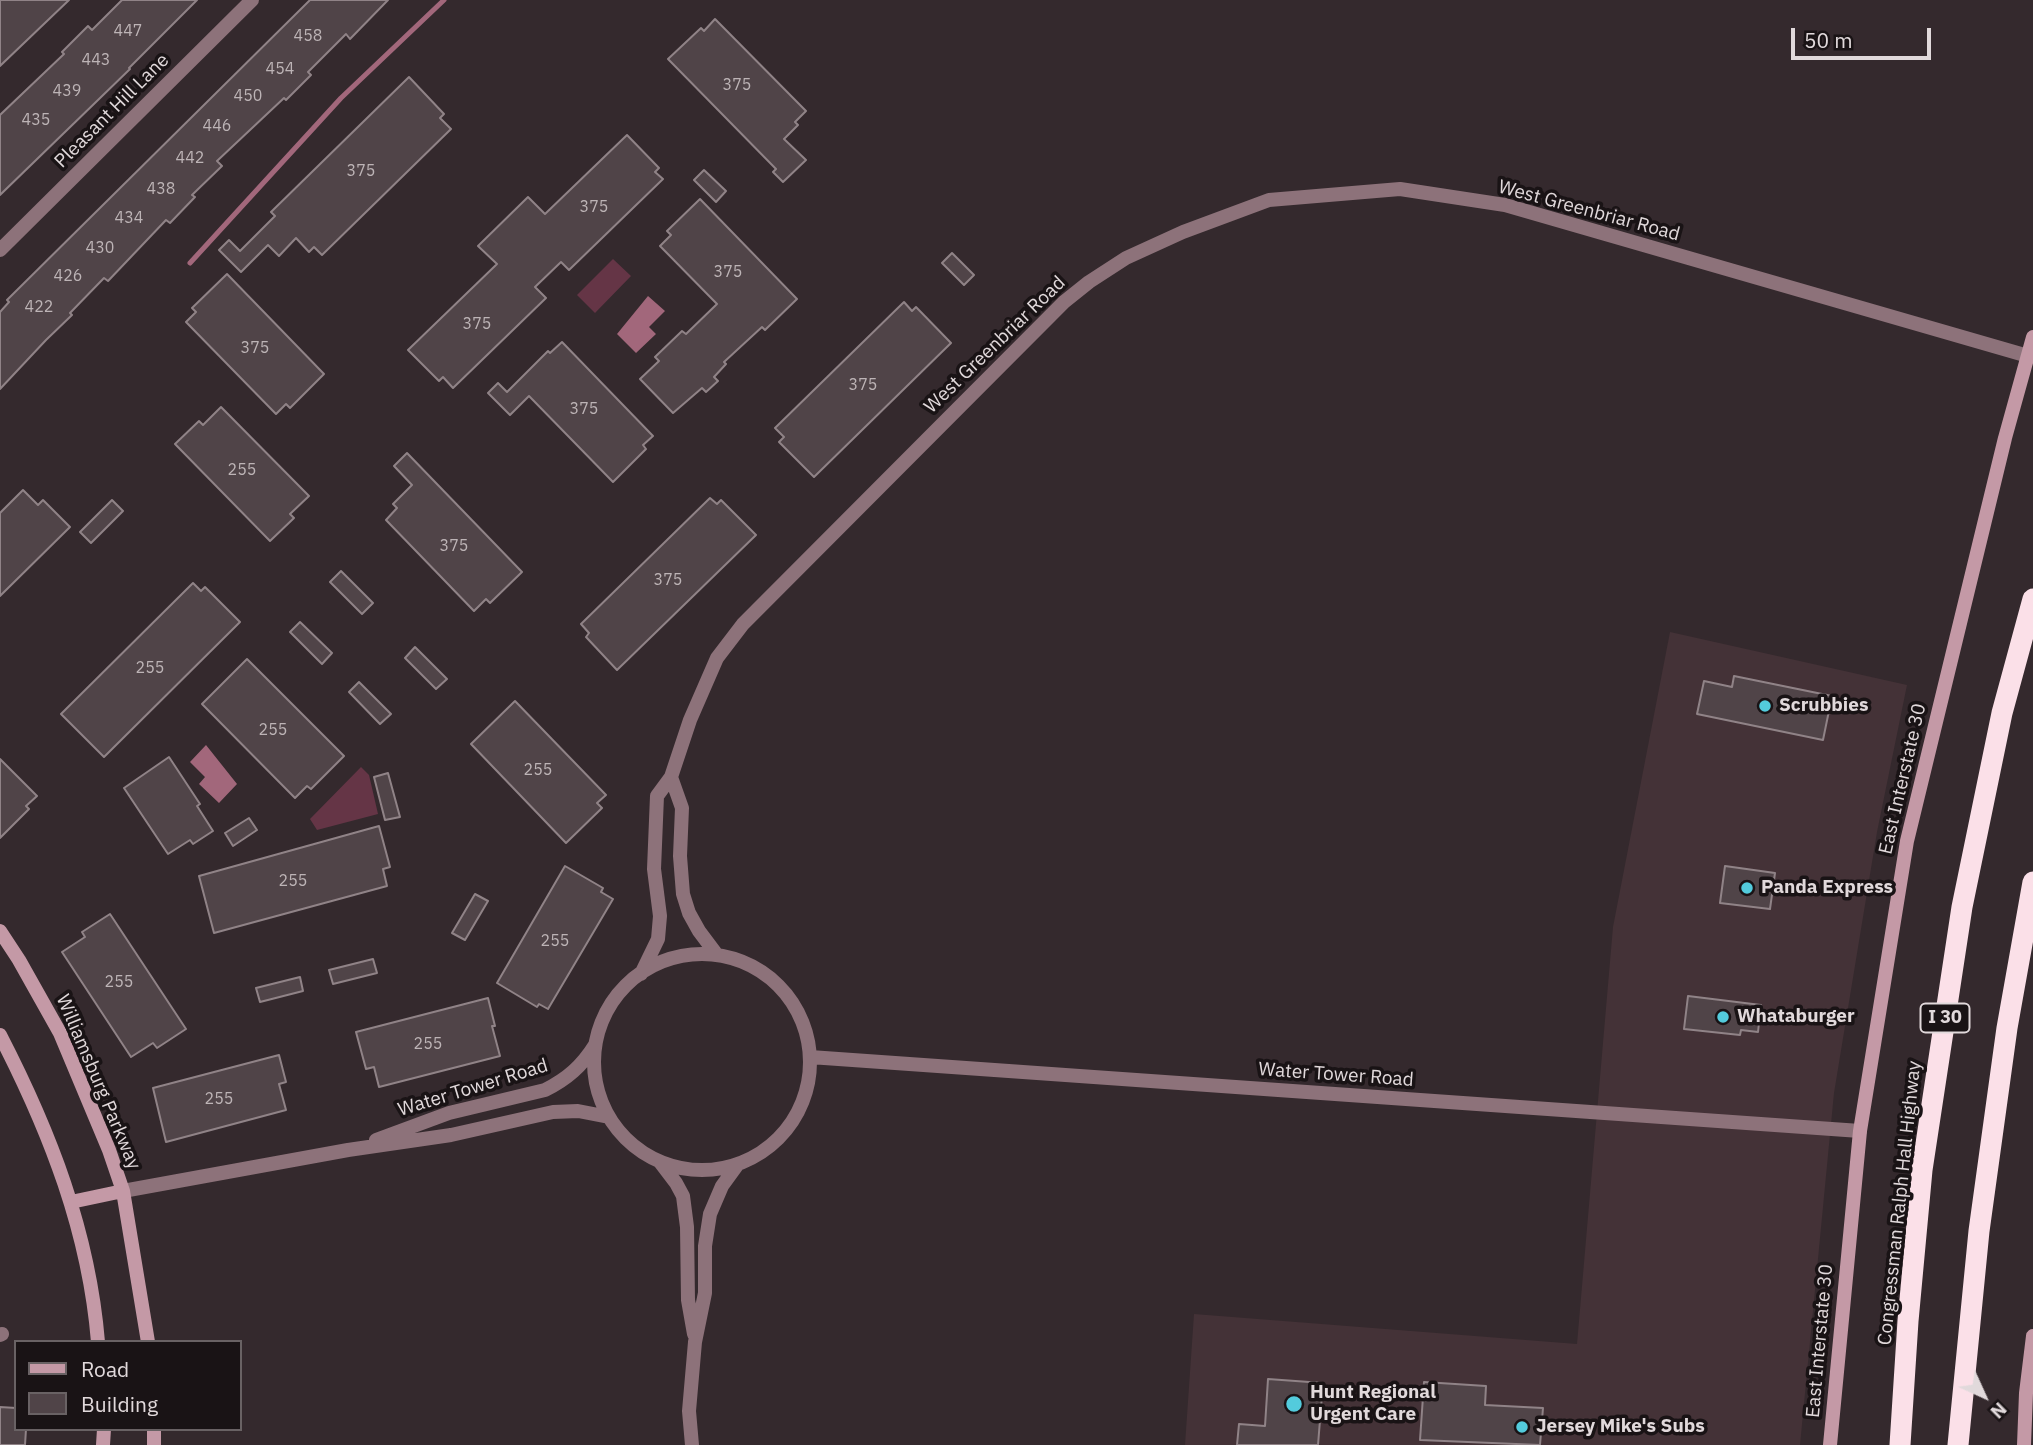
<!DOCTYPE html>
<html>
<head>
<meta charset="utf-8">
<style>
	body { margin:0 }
	#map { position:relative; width:2033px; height:1445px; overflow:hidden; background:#34292d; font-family:"IBM Plex Sans",sans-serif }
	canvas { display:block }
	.legend { position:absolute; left:14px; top:1340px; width:228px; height:91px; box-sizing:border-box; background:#191315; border:2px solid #696264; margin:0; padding:9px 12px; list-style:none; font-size:21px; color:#e1d9db }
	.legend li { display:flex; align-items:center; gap:14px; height:35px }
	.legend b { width:35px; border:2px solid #696264 }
	.north { position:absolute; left:1949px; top:1361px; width:70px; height:70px; -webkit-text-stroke:5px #191315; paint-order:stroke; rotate:135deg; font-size:19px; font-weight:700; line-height:28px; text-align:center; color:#e1d9db }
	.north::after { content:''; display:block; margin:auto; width:24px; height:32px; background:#e1d9db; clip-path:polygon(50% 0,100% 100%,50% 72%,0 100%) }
	.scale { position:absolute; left:1791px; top:28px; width:140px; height:32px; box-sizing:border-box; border:4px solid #e1d9db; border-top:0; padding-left:9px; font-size:21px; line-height:24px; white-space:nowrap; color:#e1d9db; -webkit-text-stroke:5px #191315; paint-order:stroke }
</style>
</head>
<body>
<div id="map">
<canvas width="2033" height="1445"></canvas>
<ul class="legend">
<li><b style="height:9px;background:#c499a6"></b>Road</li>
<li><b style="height:19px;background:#504448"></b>Building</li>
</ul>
<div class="north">N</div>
<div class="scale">50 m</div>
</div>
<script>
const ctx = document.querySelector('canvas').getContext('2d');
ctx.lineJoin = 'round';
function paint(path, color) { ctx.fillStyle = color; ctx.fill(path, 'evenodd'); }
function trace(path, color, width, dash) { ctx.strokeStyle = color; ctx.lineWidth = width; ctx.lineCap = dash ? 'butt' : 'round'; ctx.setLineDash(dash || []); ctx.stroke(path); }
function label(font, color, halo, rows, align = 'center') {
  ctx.font = font + ' "IBM Plex Sans",sans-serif'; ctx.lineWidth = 7; ctx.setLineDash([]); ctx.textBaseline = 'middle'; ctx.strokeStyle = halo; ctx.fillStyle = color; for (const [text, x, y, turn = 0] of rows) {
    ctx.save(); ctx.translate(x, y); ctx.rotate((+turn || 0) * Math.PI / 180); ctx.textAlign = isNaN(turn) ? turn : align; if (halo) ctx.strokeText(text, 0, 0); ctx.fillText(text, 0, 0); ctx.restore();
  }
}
paint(new Path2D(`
	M 1670,632 L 1907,685 L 1877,832 L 1834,1093 L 1800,1445 L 1185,1445 L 1194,1314 L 1577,1344 L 1613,927 Z`), '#443237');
paint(new Path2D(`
	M 613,259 L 631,276 L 595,313 L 577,295 Z
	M 361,767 L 369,775 L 378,814 L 317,830 L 310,819 Z`), '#653546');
paint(new Path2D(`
	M 648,296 L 665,311 L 649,327 L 656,334 L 636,353 L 617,334 Z
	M 206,745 L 237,784 L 219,803 L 199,784 L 205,777 L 190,762 Z`), '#a2677b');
trace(new Path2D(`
	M 190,263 L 341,98 L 444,0`), '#a2677b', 5);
const building = new Path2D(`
	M 0,0 L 69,0 L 0,66 Z
	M 122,0 L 197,0 L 129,68 L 130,69 L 0,195 L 0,115 L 64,54 L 62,52 L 88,26 L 92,30 Z
	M 310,0 L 388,0 L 350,39 L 346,34 L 308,72 L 311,75 L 286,100 L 284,98 L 217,161 L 222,166 L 192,195 L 195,197 L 170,223 L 166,220 L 108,281 L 104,278 L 70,313 L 72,315 L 46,340 L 0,389 L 0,312 L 9,302 L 7,300 Z
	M 715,19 L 806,111 L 795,122 L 798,125 L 784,139 L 806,160 L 783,182 L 773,172 L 776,169 L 668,59 L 701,28 L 704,31 Z
	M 409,77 L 444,114 L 440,118 L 451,129 L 322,255 L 314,247 L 309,252 L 296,238 L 279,256 L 268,245 L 241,272 L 219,250 L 229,240 L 240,251 L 275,216 L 271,212 Z
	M 627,135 L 659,168 L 655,172 L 663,179 L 569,270 L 561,262 L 535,287 L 546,298 L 453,388 L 443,377 L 439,381 L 408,350 L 497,264 L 478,246 L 528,197 L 545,214 Z
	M 704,170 L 726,191 L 716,202 L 694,180 Z
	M 700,199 L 797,299 L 765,330 L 762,327 L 724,362 L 726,364 L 714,377 L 718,381 L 706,392 L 702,388 L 673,413 L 640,379 L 659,361 L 655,357 L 682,331 L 686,334 L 717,304 L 660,246 L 671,235 L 667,231 Z
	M 952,253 L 974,275 L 964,285 L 942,263 Z
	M 227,274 L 324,374 L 290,408 L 286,404 L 276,414 L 186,322 L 196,312 L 192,308 Z
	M 904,302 L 912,311 L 916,307 L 951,343 L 814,477 L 779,442 L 784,437 L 775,428 Z
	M 562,342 L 653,436 L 643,445 L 646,449 L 613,482 L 529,396 L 510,415 L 488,393 L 498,383 L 507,392 L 548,351 L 550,353 Z
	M 221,407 L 309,496 L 290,514 L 294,518 L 270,541 L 175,444 L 199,421 L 203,425 Z
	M 407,453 L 522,572 L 490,603 L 486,599 L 474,611 L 386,520 L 397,508 L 393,504 L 412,485 L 394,466 Z
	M 23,490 L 38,505 L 43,500 L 70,527 L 0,596 L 0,513 Z
	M 710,498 L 717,504 L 721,500 L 756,535 L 617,670 L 586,637 L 589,633 L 581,624 Z
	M 112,500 L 123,511 L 91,543 L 80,532 Z
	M 341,571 L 373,603 L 362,614 L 330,582 Z
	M 193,583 L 201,591 L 205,587 L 240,622 L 104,757 L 61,714 Z
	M 300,622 L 332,653 L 322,664 L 290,632 Z
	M 415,647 L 447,679 L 436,689 L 405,658 Z
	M 247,659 L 344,756 L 311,789 L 307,786 L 295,798 L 202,704 Z
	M 1734,676 L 1832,696 L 1823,740 L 1697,714 L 1704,681 L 1732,687 Z
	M 359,682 L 391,714 L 380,724 L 349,692 Z
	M 515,701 L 606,795 L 597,803 L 602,808 L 566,843 L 471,744 Z
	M 169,757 L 200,804 L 197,806 L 213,831 L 193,844 L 190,840 L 168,854 L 124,788 Z
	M 0,759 L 37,796 L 26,806 L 29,809 L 0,838 Z
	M 388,773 L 400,817 L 385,820 L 374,777 Z
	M 249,818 L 257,830 L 233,846 L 225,833 Z
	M 379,826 L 390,867 L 383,869 L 387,886 L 214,933 L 199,876 Z
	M 565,866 L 603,888 L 601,892 L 613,899 L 548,1009 L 539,1004 L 537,1007 L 497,983 Z
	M 1725,866 L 1775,873 L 1770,909 L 1720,903 Z
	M 475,894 L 488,901 L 465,940 L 452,933 Z
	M 110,914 L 186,1029 L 157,1048 L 153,1043 L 131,1057 L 62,952 L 85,937 L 82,932 Z
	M 373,959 L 377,973 L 333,984 L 329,970 Z
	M 300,977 L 303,991 L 260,1002 L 256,988 Z
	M 1688,996 L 1761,1005 L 1758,1032 L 1741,1030 L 1740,1035 L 1684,1029 Z
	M 488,998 L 495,1026 L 492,1026 L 500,1056 L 379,1087 L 374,1067 L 366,1069 L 356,1032 Z
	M 279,1055 L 286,1082 L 279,1084 L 286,1110 L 166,1142 L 153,1088 Z
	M 1268,1379 L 1323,1383 L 1318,1445 L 1237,1445 L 1239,1424 L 1265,1426 Z
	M 1424,1382 L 1486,1386 L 1485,1405 L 1543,1408 L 1540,1445 L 1420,1440 Z
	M 0,1407 L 16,1408 L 16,1429 L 26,1429 L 25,1445 L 0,1445 Z`);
paint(building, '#504448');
trace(building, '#908387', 2);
trace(new Path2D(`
	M 0,250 L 252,0
	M 671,777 L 682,808 L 680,856 L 683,894 L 689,913 L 699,931 L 717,955
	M594 1062a108 108 0 1 1 216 0a108 108 0 1 1-216 0Z
	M 641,974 L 658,939 L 660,916 L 654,869 L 657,796 L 671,777 L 690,720 L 717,658 L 743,624 L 1064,302 L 1089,282 L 1126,258 L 1183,232 L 1269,200 L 1400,189 L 1505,205 L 2028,356
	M 810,1057 L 1860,1131
	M 376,1140 L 449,1113 L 545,1090 C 567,1079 582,1066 595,1045
	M 660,1162 L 676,1183 L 683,1196 L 687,1227 L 688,1300 L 694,1334
	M 123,1191 L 348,1150 L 451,1135 L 553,1112 L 578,1111 L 609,1117
	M 0,1335 L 2,1334
	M 692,1445 L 689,1411 L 695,1342 L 705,1293 L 705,1246 L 710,1214 L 722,1186 L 738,1164`), '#8d727a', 14);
trace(new Path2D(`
	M 0,931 L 19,960 L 60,1033 L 109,1150 L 123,1191 L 148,1342
	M 0,1035 C 50,1132 89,1232 98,1342
	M 71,1202 L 123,1191
	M 154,1429 L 154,1445
	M 103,1445 L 104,1429
	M 1830,1445 L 1860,1131 L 1907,841 L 2005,438 L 2033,337
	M 2024,1445 L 2026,1393 L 2033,1336`), '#c499a6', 14);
trace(new Path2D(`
	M 1900,1445 L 1908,1321 L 1922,1170 L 1962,907 L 2002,713 L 2033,599
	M 1958,1445 L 1979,1231 L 2007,1028 L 2033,882`), '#fbe0e8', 21);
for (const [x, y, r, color] of [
	[1765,706,7,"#53cbdc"],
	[1747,888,7,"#53cbdc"],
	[1723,1017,7,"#53cbdc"],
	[1294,1404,9,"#53cbdc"],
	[1522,1427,7,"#53cbdc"]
]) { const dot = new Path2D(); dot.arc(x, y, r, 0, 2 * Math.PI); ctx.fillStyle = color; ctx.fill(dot); trace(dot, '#191315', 2.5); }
label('16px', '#bdb4b6', null, [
	["447",128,31],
	["458",308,36],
	["443",96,60],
	["454",280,69],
	["375",737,85],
	["439",67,91],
	["450",248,96],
	["435",36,120],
	["446",217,126],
	["442",190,158],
	["375",361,171],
	["438",161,189],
	["375",594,207],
	["434",129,218],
	["430",100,248],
	["375",728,272],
	["426",68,276],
	["422",39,307],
	["375",477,324],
	["375",255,348],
	["375",863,385],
	["375",584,409],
	["255",242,470],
	["375",454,546],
	["375",668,580],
	["255",150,668],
	["255",273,730],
	["255",538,770],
	["255",293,881],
	["255",555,941],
	["255",119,982],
	["255",428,1044],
	["255",219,1099]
]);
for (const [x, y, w] of [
	[1945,1018,49]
]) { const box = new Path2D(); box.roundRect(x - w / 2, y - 14.5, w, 29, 5); ctx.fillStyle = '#191315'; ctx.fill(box); trace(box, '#e1d9db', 2); }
label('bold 18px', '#e1d9db', null, [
	["I 30",1945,1018]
]);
label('19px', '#e1d9db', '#191315', [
	["Pleasant Hill Lane",112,111,-45],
	["West Greenbriar Road",1589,211,15],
	["West Greenbriar Road",995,345,-44],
	["East Interstate 30",1903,779,-77],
	["Water Tower Road",1336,1075,4],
	["Williamsburg Parkway",98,1082,67],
	["Water Tower Road",473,1088,-17],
	["Congressman Ralph Hall Highway",1900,1203,-84],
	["East Interstate 30",1820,1341,-85]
]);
label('bold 19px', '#e1d9db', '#191315', [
	["Scrubbies",1779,706],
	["Panda Express",1761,888],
	["Whataburger",1737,1017],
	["Hunt Regional",1310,1393],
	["Urgent Care",1310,1415],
	["Jersey Mike's Subs",1536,1427]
], 'left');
</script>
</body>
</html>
